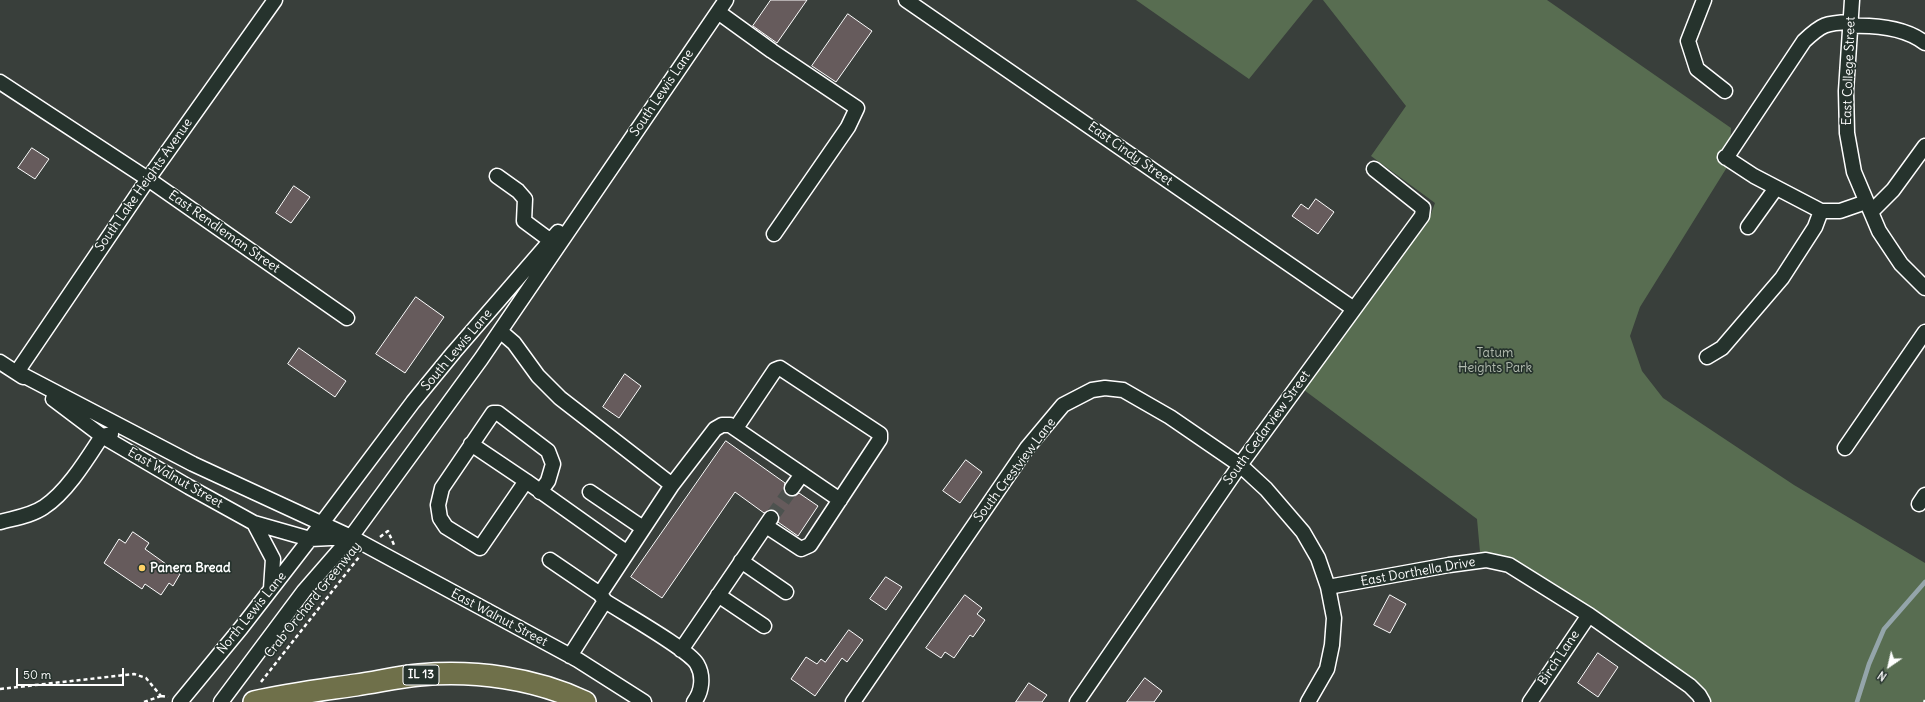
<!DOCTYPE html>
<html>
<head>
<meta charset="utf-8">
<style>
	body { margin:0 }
	#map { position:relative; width:1925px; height:702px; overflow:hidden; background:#393f3b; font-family:Delius,sans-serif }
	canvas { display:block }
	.north { position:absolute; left:1869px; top:646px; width:40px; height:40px; -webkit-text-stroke:3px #26332d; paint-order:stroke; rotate:214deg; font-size:11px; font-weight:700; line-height:16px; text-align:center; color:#fff }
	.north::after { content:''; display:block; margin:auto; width:14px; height:18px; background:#fff; clip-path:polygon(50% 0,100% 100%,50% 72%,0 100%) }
	.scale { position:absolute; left:16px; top:668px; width:108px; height:18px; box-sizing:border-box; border:2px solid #fff; border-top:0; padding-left:5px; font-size:12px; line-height:14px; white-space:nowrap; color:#fff; -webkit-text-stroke:3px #26332d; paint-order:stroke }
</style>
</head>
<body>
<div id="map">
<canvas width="1925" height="702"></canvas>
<div class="north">N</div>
<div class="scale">50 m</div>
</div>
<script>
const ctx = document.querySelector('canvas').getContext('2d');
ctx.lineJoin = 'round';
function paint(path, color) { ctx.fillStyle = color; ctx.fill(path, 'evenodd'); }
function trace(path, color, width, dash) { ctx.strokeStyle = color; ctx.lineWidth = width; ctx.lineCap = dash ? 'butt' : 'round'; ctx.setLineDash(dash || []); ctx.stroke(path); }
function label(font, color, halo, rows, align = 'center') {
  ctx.font = font + ' Delius,sans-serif'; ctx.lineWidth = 3.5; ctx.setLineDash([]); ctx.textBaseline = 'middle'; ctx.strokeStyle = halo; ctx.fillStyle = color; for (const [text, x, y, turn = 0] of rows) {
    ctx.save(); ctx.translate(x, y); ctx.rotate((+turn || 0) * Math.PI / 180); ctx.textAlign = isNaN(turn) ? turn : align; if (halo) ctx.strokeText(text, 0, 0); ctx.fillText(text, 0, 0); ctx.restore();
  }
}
paint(new Path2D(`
	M 1136,0 L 1313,0 L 1249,79 Z
	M 1323,0 L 1547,0 L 1731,128 L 1729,164 L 1640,307 L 1630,336 L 1642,371 L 1663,398 L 1794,485 L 1925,563 L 1925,702 L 1710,702 L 1705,689 L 1564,590 L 1508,557 L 1480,552 L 1477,519 L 1304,390 L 1429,219 L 1435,203 L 1371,156 L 1406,106 Z`), '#586d51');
trace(new Path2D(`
	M 1857,702 L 1869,664 L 1884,629 L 1925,582`), '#94a5aa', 4.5);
const building = new Path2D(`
	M 771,0 L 807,0 L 777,43 L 753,26 Z
	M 848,14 L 872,31 L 836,82 L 812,66 Z
	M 32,148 L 49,159 L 35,179 L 18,168 Z
	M 294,186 L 310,197 L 291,223 L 276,213 Z
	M 1316,199 L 1334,212 L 1318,234 L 1292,216 L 1301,204 L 1308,209 Z
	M 416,297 L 444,317 L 405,373 L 376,354 Z
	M 299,348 L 346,381 L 335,397 L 288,364 Z
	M 625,374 L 641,386 L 619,418 L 603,407 Z
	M 726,441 L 785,483 L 784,491 L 787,495 L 795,496 L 799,493 L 818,506 L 798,536 L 778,522 L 779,515 L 776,511 L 771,510 L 764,513 L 735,492 L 662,598 L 631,577 Z
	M 966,460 L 982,472 L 960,503 L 943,491 Z
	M 133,532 L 149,543 L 145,549 L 180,574 L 173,586 L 169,583 L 161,595 L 145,584 L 142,589 L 104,563 L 119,539 L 125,543 Z
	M 886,577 L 902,587 L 886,610 L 870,599 Z
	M 965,595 L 982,608 L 977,614 L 985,620 L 973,637 L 970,635 L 954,658 L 945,652 L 941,658 L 926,648 Z
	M 1390,595 L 1406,604 L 1390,633 L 1374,625 Z
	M 849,630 L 863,640 L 847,662 L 842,658 L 815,696 L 791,679 L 806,657 L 817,664 L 821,659 L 825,662 Z
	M 1598,653 L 1618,667 L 1598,697 L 1578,683 Z
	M 1145,678 L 1162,691 L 1154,702 L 1127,702 Z
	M 1029,683 L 1047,695 L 1042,702 L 1016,702 Z`);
paint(building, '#665b5c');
trace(building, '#fff', 1);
trace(new Path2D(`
	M 771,518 L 792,488`), '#4d524f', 14, [14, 7]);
const minor = new Path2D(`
	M 906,0 L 1354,309
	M 1704,0 L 1688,41 L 1697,69 L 1725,91
	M 1852,0 L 1846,91 L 1847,133 L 1854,172 L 1879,231 L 1901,264 L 1925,288
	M 718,12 L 772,51 L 857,108 L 848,127 L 774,234
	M 1850,26 C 1875,25 1904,27 1925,43
	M 0,82 L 148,179 L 347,318
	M 1725,157 L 1754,176 L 1821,211 L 1840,211 L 1866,202
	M 1726,158 L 1804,41 C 1822,24 1826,23 1850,22
	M 497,176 L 518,191 L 525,199 L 524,221 L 551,241
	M 1871,212 L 1893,190 L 1925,146
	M 1748,227 L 1776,188
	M 500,331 L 514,343 L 538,376 L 560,398 L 672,485
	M 1707,357 L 1722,348 L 1782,278 L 1815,227 L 1821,211
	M 0,362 L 23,377
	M 17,372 L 193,464 L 351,537 L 578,660 L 644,702
	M 17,372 L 148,179 L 275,0
	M 53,399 L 102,436 L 189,487 L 254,523 L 310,539 L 351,537
	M 736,428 L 775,370 L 780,368 L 880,434 L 880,439 L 810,545 L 801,549 L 766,526
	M 471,444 L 526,481
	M 1845,448 L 1925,332
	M 792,488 L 802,474
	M 540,492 L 548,481 L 553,464 L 548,451 L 498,413 L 493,413 L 442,488 L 438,505 L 440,518 L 446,527 L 480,548 L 526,481 L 626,552
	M 590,492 L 643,528
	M 1919,504 L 1925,495
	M 0,522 C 14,518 31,516 44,507 C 67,492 87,459 102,436 L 111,434
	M 254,523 L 273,559 L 271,589
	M 550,560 L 600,594
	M 741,561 L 786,592
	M 1328,587 L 1449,565 L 1486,560 L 1509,565 L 1589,615 L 1690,686 L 1699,695 L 1703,702
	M 718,595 L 764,626
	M 681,650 L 771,518
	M 570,656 L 605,601
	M 180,702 L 241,628 L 310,539 L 413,402 L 454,352 L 558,232
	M 221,702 L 304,591 L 351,537 L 481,359 L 726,0
	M 694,702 C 702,692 704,676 697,664 C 688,649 623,613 605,601 L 600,594 L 672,485 L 715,429 L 722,425 L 730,425 L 840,500
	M 853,702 L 1027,448 L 1063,405 L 1092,390 L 1105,388 L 1123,390 L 1170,417 L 1240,465 L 1266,489 L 1303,532 L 1318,558 L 1328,587 L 1334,618 L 1332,645 L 1327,669 L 1308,702
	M 1077,702 L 1240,465 L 1422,216 L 1423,208 L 1374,169
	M 1530,702 L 1589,615`);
const highway = new Path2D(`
	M 254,702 C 288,694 322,690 356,685 C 377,682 398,677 419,675 C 475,670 534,678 585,702`);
trace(minor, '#fff', 17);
trace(highway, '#fff', 24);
trace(new Path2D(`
	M 380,537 L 388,531 L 394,545
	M 261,682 L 359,557
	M 0,689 L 134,674 L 146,678 L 161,696
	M 161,696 L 168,697
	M 144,702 L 161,696
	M 1924,702 L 1925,700`), '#fff', 2.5, [4, 3]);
trace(minor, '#26332d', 14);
trace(highway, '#6f704a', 21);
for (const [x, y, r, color] of [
	[142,568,4,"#ffd166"]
]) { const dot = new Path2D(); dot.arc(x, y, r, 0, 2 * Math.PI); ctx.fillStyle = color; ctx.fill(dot); trace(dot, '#26332d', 1.5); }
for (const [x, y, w] of [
	[421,675,36]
]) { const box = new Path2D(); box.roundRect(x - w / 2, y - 10, w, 20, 3); ctx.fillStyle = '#26332d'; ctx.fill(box); trace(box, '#fff', 1); }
label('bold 12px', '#fff', null, [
	["IL 13",421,675]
]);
label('13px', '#fff', '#26332d', [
	["East College Street",1849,71,-88],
	["South Lewis Lane",662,93,-56],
	["East Cindy Street",1130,154,35],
	["South Lake Heights Avenue",144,185,-55],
	["East Rendleman Street",224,232,35],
	["South Lewis Lane",457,350,-50],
	["South Cedarview Street",1267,428,-54],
	["South Crestview Lane",1015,470,-53],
	["East Walnut Street",175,478,30],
	["East Dorthella Drive",1418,572,-10],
	["Crab Orchard Greenway",313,600,-51],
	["North Lewis Lane",252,613,-51],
	["East Walnut Street",499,618,28],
	["Birch Lane",1559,658,-56]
]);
label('13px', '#b4bdb1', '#26332d', [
	["Tatum",1495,353],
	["Heights Park",1495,368]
]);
label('bold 13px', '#fff', '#26332d', [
	["Panera Bread",150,568]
], 'left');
</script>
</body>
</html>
